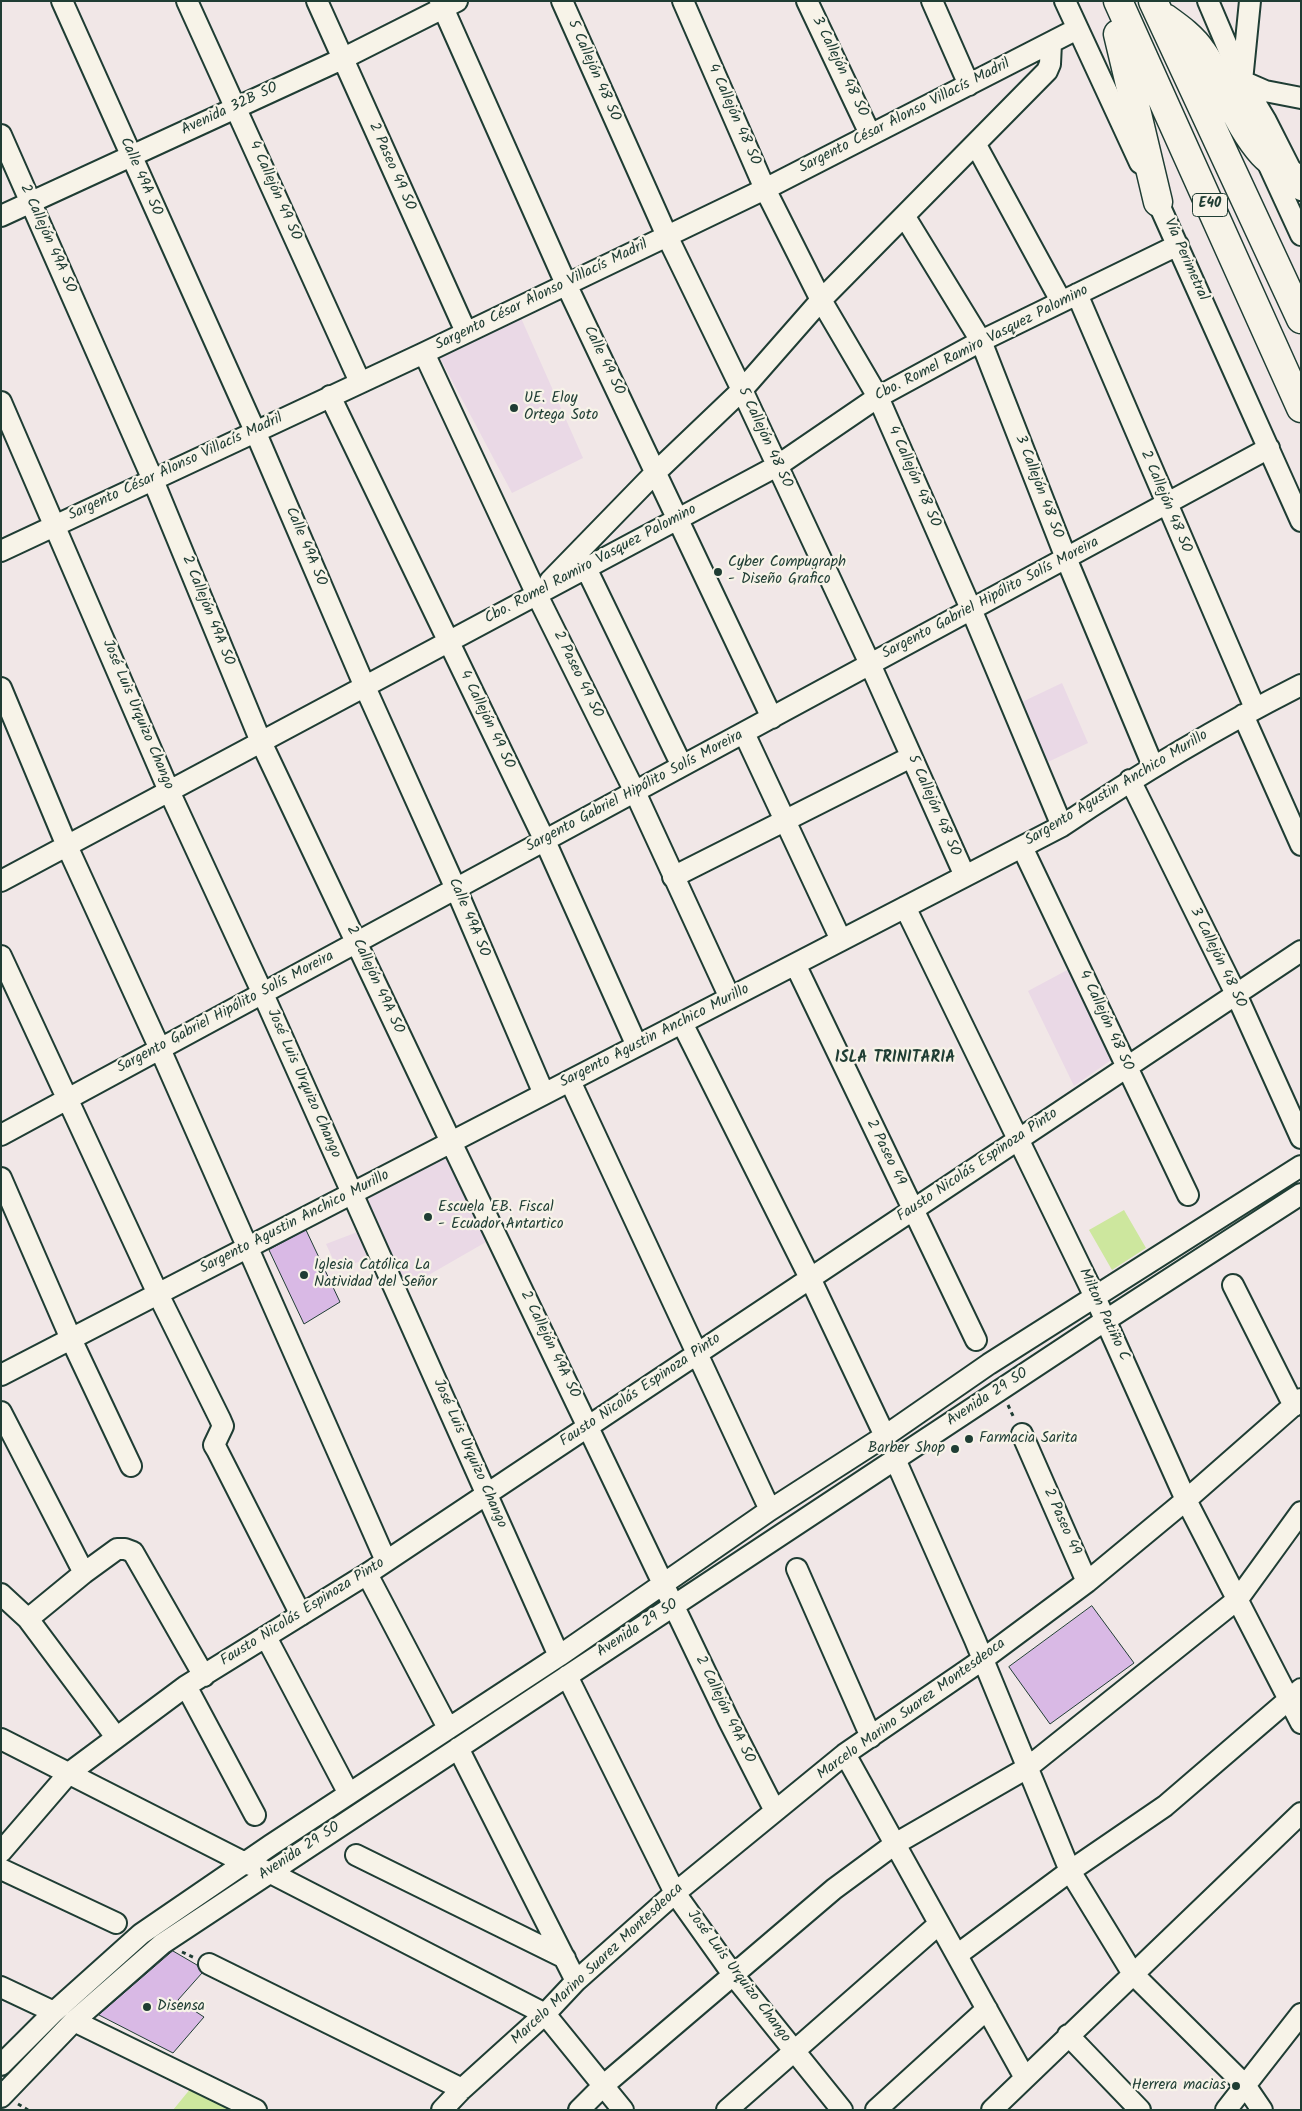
<!DOCTYPE html>
<html>
<head>
<meta charset="utf-8">
<style>
	body { margin:0 }
	#map { position:relative; width:1302px; height:2111px; overflow:hidden; background:#f1e7e7; font-family:Kalam,sans-serif }
	canvas { display:block }
	.frame { position:absolute; inset:0; border:2px solid #1f3d34; pointer-events:none }
</style>
</head>
<body>
<div id="map">
<canvas width="1302" height="2111"></canvas>
<div class="frame"></div>
</div>
<script>
const ctx = document.querySelector('canvas').getContext('2d');
ctx.lineJoin = 'round';
function paint(path, color) { ctx.fillStyle = color; ctx.fill(path, 'evenodd'); }
function trace(path, color, width, dash) { ctx.strokeStyle = color; ctx.lineWidth = width; ctx.lineCap = dash ? 'butt' : 'round'; ctx.setLineDash(dash || []); ctx.stroke(path); }
function label(font, color, halo, rows, align = 'center') {
  ctx.font = font + ' Kalam,sans-serif'; ctx.lineWidth = 4.5; ctx.setLineDash([]); ctx.textBaseline = 'middle'; ctx.strokeStyle = halo; ctx.fillStyle = color; for (const [text, x, y, turn = 0] of rows) {
    ctx.save(); ctx.translate(x, y); ctx.rotate((+turn || 0) * Math.PI / 180); ctx.textAlign = isNaN(turn) ? turn : align; if (halo) ctx.strokeText(text, 0, 0); ctx.fillText(text, 0, 0); ctx.restore();
  }
}
paint(new Path2D(`
	M 521,318 L 583,458 L 512,493 L 440,358 Z
	M 1062,683 L 1088,743 L 1048,762 L 1022,702 Z
	M 1071,968 L 1117,1056 L 1074,1086 L 1028,991 Z
	M 448,1149 L 493,1238 L 406,1288 L 363,1195 Z
	M 360,1231 L 373,1256 L 338,1270 L 326,1244 Z`), '#ead9e6');
paint(new Path2D(`
	M 1124,1210 L 1146,1248 L 1112,1270 L 1089,1230 Z
	M 191,2088 L 234,2110 L 173,2110 Z`), '#cde79e');
const building = new Path2D(`
	M 306,1230 L 340,1302 L 304,1324 L 269,1250 Z
	M 1092,1606 L 1134,1663 L 1050,1724 L 1009,1667 Z
	M 173,1951 L 197,1965 L 202,1973 L 178,2000 L 204,2017 L 173,2053 L 99,2015 Z`);
paint(building, '#d9b9e5');
trace(building, '#1f3d34', 1);
const minor = new Path2D(`
	M 62,1 L 255,431 L 365,687 L 456,889 L 544,1094
	M 187,1 L 360,382
	M 317,1 L 466,332
	M 440,1 L 566,284 L 772,718
	M 562,1 L 667,236 L 742,390 L 870,664 L 965,876
	M 683,1 L 765,189 L 821,300 L 878,397 L 971,609 L 1062,826
	M 807,1 L 870,134
	M 932,1 L 969,85
	M 1065,1 L 1140,163
	M 1208,1 L 1242,81 L 1266,121 L 1301,190
	M 1250,1 L 1242,81 L 1265,91 L 1301,98
	M 1,135 L 153,480 L 261,742 L 451,1142 L 729,1721 L 775,1811
	M 976,145 L 1061,301
	M 1265,157 L 1301,235
	M 1152,189 L 1301,521
	M 1,216 L 342,59 L 457,1
	M 905,217 L 981,341 L 1066,558 L 1153,766
	M 1077,294 L 1255,708
	M 424,353 L 537,595 L 635,792 L 730,998
	M 330,396 L 545,841 L 637,1046
	M 1,402 L 169,791 L 263,994 L 559,1656
	M 1,551 L 424,353 L 765,189 L 1077,29
	M 586,568 L 682,766
	M 550,581 L 656,472 L 742,390 L 821,300 L 1047,71 L 1050,64 L 1051,43
	M 1,688 L 67,846 L 160,1049 L 386,1561
	M 1243,715 L 1301,845
	M 744,733 L 841,940
	M 1130,780 L 1236,994 L 1301,1138
	M 1022,847 L 1188,1195
	M 673,877 L 911,757
	M 1,881 L 777,466 L 878,397 L 981,341 L 1178,245
	M 905,907 L 1095,1297 L 1186,1500 L 1301,1723
	M 1,956 L 158,1294 L 220,1419 L 223,1426 L 214,1445 L 217,1450 L 301,1615
	M 795,964 L 976,1340
	M 682,1023 L 810,1278 L 885,1436
	M 570,1081 L 770,1510
	M 1,1135 L 1269,448
	M 1,1178 L 71,1339 L 131,1466
	M 1233,1285 L 1294,1406
	M 1,1375 L 1062,826 C 1139,774 1218,727 1301,685
	M 1,1412 L 84,1573
	M 1022,1434 L 1087,1582
	M 895,1459 L 975,1640 L 1070,1871 L 1133,1974 L 1245,2085 L 1262,2110
	M 797,1569 L 871,1737
	M 367,1574 L 448,1728
	M 1,1594 L 28,1619 L 116,1737
	M 28,1619 L 84,1573 L 117,1549 L 125,1549 L 133,1552 L 204,1676
	M 266,1637 L 349,1794
	M 567,1676 L 675,1893 L 734,1976 L 842,2110
	M 186,1686 L 255,1815
	M 1,1739 L 245,1863 L 269,1872 L 545,2014 L 623,2110
	M 458,1748 L 576,1981
	M 845,1754 L 1025,2078
	M 1,1852 L 69,1773 L 186,1686 L 367,1574 L 1301,951
	M 356,1855 L 565,1958
	M 1,1869 L 116,1923
	M 957,1955 L 1070,1871 L 1165,1806 L 1301,1689
	M 209,1964 L 462,2089
	M 1,1987 L 54,2012
	M 74,2021 L 256,2110
	M 1068,2035 L 1140,2110
	M 1,2065 L 54,2012 L 141,1934 L 271,1845 L 559,1656 L 770,1510 L 885,1436 L 989,1364 L 1301,1166
	M 1,2097 L 74,2021 L 162,1944 L 1106,1320 L 1301,1194
	M 442,2110 L 462,2089 L 545,2014 L 576,1981 L 675,1893 L 845,1754 L 982,1660 L 1087,1582 L 1186,1500 L 1301,1399
	M 579,2110 L 604,2085 L 834,1889 L 895,1844 L 1027,1768 L 1238,1599 L 1301,1512
	M 727,2110 L 939,1924
	M 876,2110 L 987,2009
	M 992,2110 L 1301,1813
	M 1226,2110 L 1301,2014`);
const highway = new Path2D(`
	M 1118,1 L 1301,408
	M 1153,1 L 1301,319
	M 1165,18 C 1179,28 1193,38 1202,52 C 1225,84 1236,124 1263,154 C 1271,163 1284,170 1294,177
	M 1118,34 L 1158,202`);
trace(minor, '#1f3d34', 24);
trace(highway, '#1f3d34', 31);
trace(new Path2D(`
	M 1008,1405 L 1014,1418
	M 182,1952 L 195,1958
	M 18,2104 L 28,2110`), '#1f3d34', 3, [4, 4]);
trace(minor, '#f7f3e8', 20);
trace(highway, '#f7f3e8', 28);
for (const [x, y, r, color] of [
	[514,408,5,"#1f3d34"],
	[718,572,5,"#1f3d34"],
	[428,1217,5,"#1f3d34"],
	[304,1275,5,"#1f3d34"],
	[969,1439,5,"#1f3d34"],
	[955,1449,5,"#1f3d34"],
	[147,2007,5,"#1f3d34"],
	[1236,2086,5,"#1f3d34"]
]) { const dot = new Path2D(); dot.arc(x, y, r, 0, 2 * Math.PI); ctx.fillStyle = color; ctx.fill(dot); trace(dot, '#f7f3e8', 2); }
for (const [x, y, w] of [
	[1210,205,35]
]) { const box = new Path2D(); box.roundRect(x - w / 2, y - 11.5, w, 23, 4); ctx.fillStyle = '#f7f3e8'; ctx.fill(box); trace(box, '#1f3d34', 1); }
label('bold 14px', '#1f3d34', null, [
	["E40",1210,205]
]);
label('15px', '#1f3d34', '#f7f3e8', [
	["3 Callejón 48 SO",839,67,64],
	["5 Callejón 48 SO",593,71,66],
	["Avenida 32B SO",230,110,-25],
	["4 Callejón 48 SO",733,115,66],
	["Sargento César Alonso Villacís Madril",905,117,-27],
	["2 Paseo 49 SO",391,167,66],
	["Calle 49A SO",140,177,66],
	["4 Callejón 49 SO",274,191,66],
	["2 Callejón 49A SO",47,239,66],
	["Vía Perimetral",1185,260,66],
	["Sargento César Alonso Villacís Madril",542,296,-26],
	["Cbo. Romel Ramiro Vasquez Palomino",982,344,-27],
	["Calle 49 SO",603,361,64],
	["5 Callejón 48 SO",764,438,65],
	["Sargento César Alonso Villacís Madril",176,468,-25],
	["4 Callejón 48 SO",913,477,66],
	["3 Callejón 48 SO",1038,487,69],
	["2 Callejón 48 SO",1165,502,67],
	["Calle 49A SO",305,547,67],
	["Cbo. Romel Ramiro Vasquez Palomino",591,565,-28],
	["Sargento Gabriel Hipólito Solís Moreira",991,599,-28],
	["2 Callejón 49A SO",207,611,68],
	["2 Paseo 49 SO",577,675,64],
	["José Luis Urquizo Chango",137,715,67],
	["4 Callejón 49 SO",486,720,64],
	["Sargento Agustin Anchico Murillo",1117,789,-31],
	["Sargento Gabriel Hipólito Solís Moreira",635,792,-28],
	["5 Callejón 48 SO",933,806,66],
	["Calle 49A SO",468,918,67],
	["3 Callejón 48 SO",1217,958,64],
	["2 Callejón 49A SO",374,980,65],
	["Sargento Gabriel Hipólito Solís Moreira",226,1013,-28],
	["4 Callejón 48 SO",1105,1021,65],
	["Sargento Agustin Anchico Murillo",655,1037,-27],
	["José Luis Urquizo Chango",303,1084,66],
	["2 Paseo 49",885,1153,64],
	["Fausto Nicolás Espinoza Pinto",978,1166,-34],
	["Sargento Agustin Anchico Murillo",295,1223,-27],
	["Milton Patiño C",1103,1315,65],
	["2 Callejón 49A SO",549,1345,64],
	["Fausto Nicolás Espinoza Pinto",641,1391,-34],
	["Avenida 29 SO",988,1398,-33],
	["José Luis Urquizo Chango",469,1454,66],
	["2 Paseo 49",1061,1522,66],
	["Fausto Nicolás Espinoza Pinto",303,1613,-32],
	["Avenida 29 SO",638,1629,-33],
	["2 Callejón 49A SO",724,1710,64],
	["Marcelo Marino Suarez Montesdeoca",912,1710,-36],
	["Avenida 29 SO",300,1852,-33],
	["Marcelo Marino Suarez Montesdeoca",598,1965,-43],
	["José Luis Urquizo Chango",738,1977,53]
]);
label('15px', '#1f3d34', '#f7f3e8', [
	["UE. Eloy",524,399],
	["Ortega Soto",524,416],
	["Cyber Compugraph",728,563],
	["- Diseño Grafico",728,580],
	["Escuela EB. Fiscal",438,1208],
	["- Ecuador Antartico",438,1225],
	["Iglesia Católica La",314,1266],
	["Natividad del Señor",314,1283],
	["Farmacia Sarita",979,1439],
	["Barber Shop",945,1449,"right"],
	["Disensa",157,2007],
	["Herrera macias",1226,2086,"right"]
], 'left');
label('bold 16px', '#1f3d34', '#f7f3e8', [
	["ISLA TRINITARIA",895,1059]
]);
</script>
</body>
</html>
